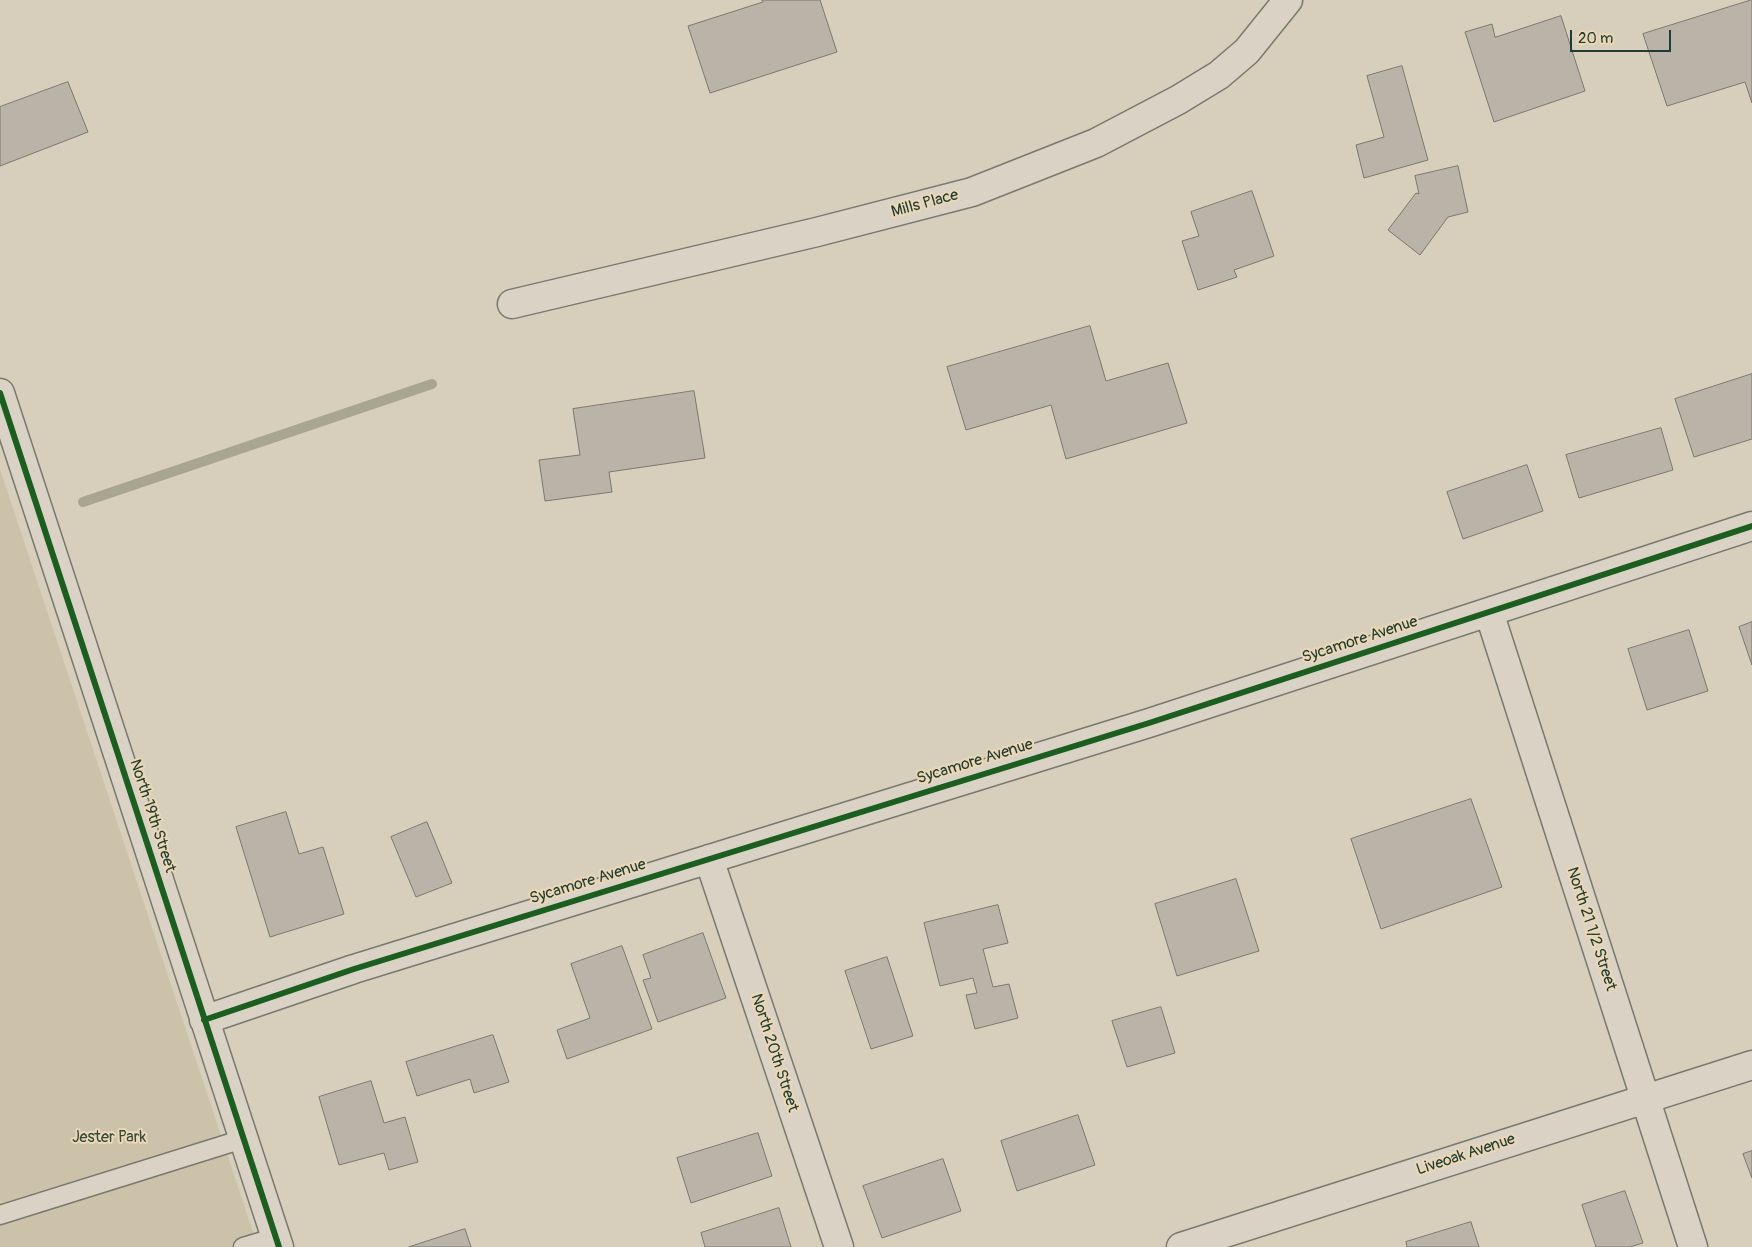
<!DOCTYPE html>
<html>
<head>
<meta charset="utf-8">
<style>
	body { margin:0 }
	#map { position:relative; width:1752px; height:1247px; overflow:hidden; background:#d8cebc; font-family:Pangolin,sans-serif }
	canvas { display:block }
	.scale { position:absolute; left:1570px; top:30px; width:101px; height:22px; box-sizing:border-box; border:2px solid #1f3d34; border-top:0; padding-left:6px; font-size:15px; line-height:18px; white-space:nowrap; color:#1f3d34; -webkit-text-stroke:4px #ecd7b5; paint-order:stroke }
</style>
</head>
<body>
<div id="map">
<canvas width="1752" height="1247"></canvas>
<div class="scale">20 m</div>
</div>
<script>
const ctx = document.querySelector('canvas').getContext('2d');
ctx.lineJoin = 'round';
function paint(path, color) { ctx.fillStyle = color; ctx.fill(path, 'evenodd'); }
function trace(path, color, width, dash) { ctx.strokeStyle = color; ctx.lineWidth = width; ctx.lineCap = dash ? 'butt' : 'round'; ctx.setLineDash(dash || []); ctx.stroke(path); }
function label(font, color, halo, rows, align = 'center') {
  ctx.font = font + ' Pangolin,sans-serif'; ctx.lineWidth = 4; ctx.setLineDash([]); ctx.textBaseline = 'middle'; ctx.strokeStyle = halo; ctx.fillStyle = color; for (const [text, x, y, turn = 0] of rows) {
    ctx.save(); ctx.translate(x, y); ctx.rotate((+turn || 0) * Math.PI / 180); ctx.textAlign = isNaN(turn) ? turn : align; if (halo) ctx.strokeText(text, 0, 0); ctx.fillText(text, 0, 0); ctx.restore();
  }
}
paint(new Path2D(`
	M 0,469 L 258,1247 L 0,1247 Z`), '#ccc2aa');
trace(new Path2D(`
	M 83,502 L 432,384`), '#a8a590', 10);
const building = new Path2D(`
	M 762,0 L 820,0 L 837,52 L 710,93 L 688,26 L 763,2 Z
	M 1752,0 L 1752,103 L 1745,82 L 1667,106 L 1643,34 Z
	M 1561,16 L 1585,91 L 1494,122 L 1465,32 L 1492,24 L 1495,37 Z
	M 1402,66 L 1428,160 L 1364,178 L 1356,145 L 1384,137 L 1367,76 Z
	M 68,82 L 88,132 L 0,166 L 0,107 Z
	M 1458,166 L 1468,212 L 1448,217 L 1420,255 L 1388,230 L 1416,193 L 1419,194 L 1415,176 Z
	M 1252,191 L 1274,256 L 1234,270 L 1237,277 L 1198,290 L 1182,241 L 1199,236 L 1191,212 Z
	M 1090,326 L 1106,381 L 1168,363 L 1187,423 L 1066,459 L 1051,405 L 966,430 L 947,367 Z
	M 1752,374 L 1752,439 L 1694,457 L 1675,399 Z
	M 694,391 L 705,458 L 609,472 L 612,492 L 545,501 L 539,460 L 580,455 L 573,409 Z
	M 1661,428 L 1673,470 L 1579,498 L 1566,455 Z
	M 1527,465 L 1543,511 L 1463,539 L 1447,492 Z
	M 1752,622 L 1752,665 L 1739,627 Z
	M 1689,630 L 1708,691 L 1647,710 L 1628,649 Z
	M 1471,799 L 1502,887 L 1381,929 L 1351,839 Z
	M 286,812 L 299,854 L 323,847 L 344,914 L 270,937 L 236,827 Z
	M 427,822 L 452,883 L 416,897 L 391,837 Z
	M 1236,879 L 1259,951 L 1177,976 L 1155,904 Z
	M 998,905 L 1008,943 L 983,949 L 993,987 L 1009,984 L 1018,1018 L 975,1029 L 966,995 L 977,993 L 973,978 L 940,986 L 924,923 Z
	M 703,933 L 726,998 L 658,1022 L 643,980 L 651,978 L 643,955 Z
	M 622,946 L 652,1029 L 567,1059 L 557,1030 L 590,1018 L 571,964 Z
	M 887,957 L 913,1036 L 871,1049 L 845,971 Z
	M 1161,1007 L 1175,1053 L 1127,1067 L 1112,1021 Z
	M 493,1035 L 509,1082 L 474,1093 L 470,1079 L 417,1096 L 406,1062 Z
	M 371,1081 L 384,1123 L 405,1117 L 418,1162 L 389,1170 L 384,1153 L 339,1165 L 319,1097 Z
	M 1078,1115 L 1095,1165 L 1017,1191 L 1001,1141 Z
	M 758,1133 L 772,1176 L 691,1203 L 677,1158 Z
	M 1752,1151 L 1752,1178 L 1743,1154 Z
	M 943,1159 L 961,1211 L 882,1238 L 863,1186 Z
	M 1625,1191 L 1643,1243 L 1630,1247 L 1596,1247 L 1582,1205 Z
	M 779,1208 L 791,1247 L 705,1247 L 701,1233 Z
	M 1471,1222 L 1479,1247 L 1407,1247 L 1406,1242 Z
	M 465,1229 L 471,1247 L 409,1247 Z`);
paint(building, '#b9b4a7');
trace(building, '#78796f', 1);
const lane = new Path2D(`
	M 0,1215 L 243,1139
	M 243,1247 L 276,1237`);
const street = new Path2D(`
	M 512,304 L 817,232 L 972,192 L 1096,143 L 1178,100 L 1219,75 L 1247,51 L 1288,0
	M 0,393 L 279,1247
	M 1489,612 L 1693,1247
	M 709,859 L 839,1247
	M 204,1020 L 354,969 L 1149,723 L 1752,526
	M 1181,1247 L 1752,1065`);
trace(lane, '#78796f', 21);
trace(street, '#78796f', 31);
trace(lane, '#dad2c5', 18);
trace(street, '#dad2c5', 28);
trace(new Path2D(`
	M 0,393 L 279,1247
	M 204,1020 L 354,969 L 1149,723 L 1752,526`), '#1b5e20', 6);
label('16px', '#1f3d34', '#ecd7b5', [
	["Mills Place",925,204,-15],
	["Sycamore Avenue",1360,640,-18],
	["Sycamore Avenue",975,762,-17],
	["North 19th Street",152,816,72],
	["Sycamore Avenue",588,882,-17],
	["North 21 1/2 Street",1591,929,72],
	["North 20th Street",774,1053,72],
	["Liveoak Avenue",1466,1155,-18]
]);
label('16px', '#2f493e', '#ecd7b5', [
	["Jester Park",109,1138]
]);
</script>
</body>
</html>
